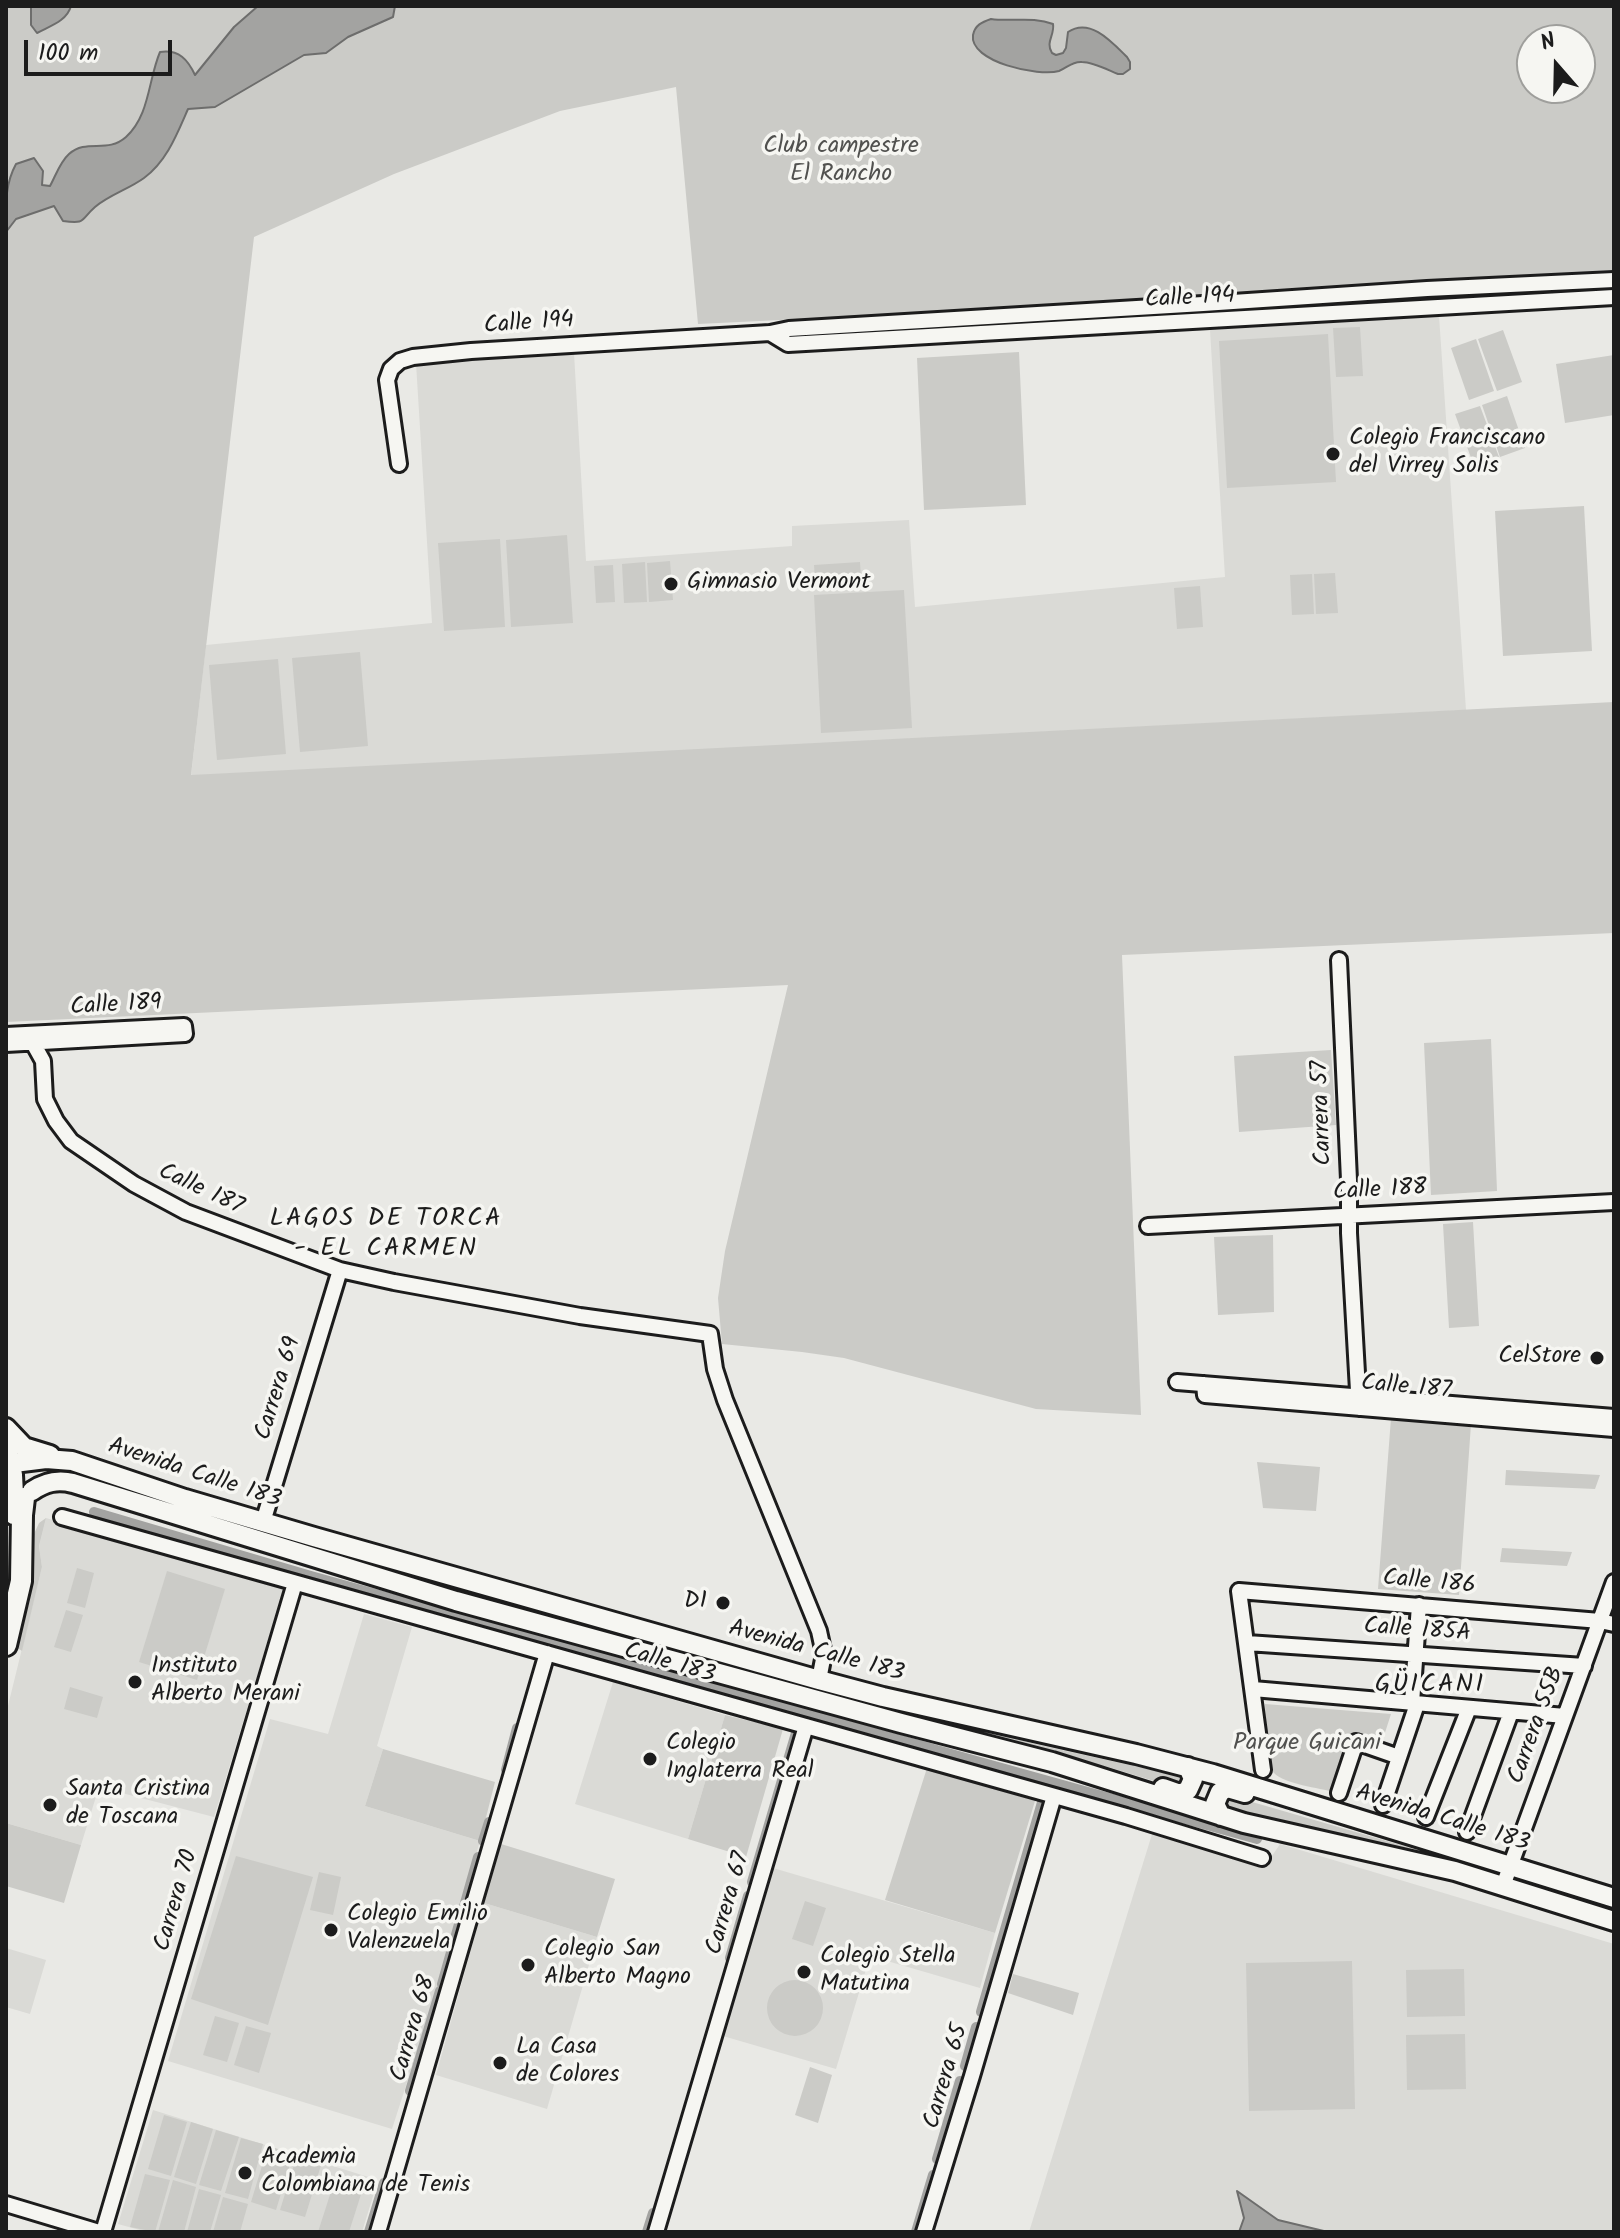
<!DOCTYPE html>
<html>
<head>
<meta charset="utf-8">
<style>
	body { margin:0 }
	#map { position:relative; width:1620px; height:2238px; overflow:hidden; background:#e9e9e5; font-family:Kalam,sans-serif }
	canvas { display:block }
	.frame { position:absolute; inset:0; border:8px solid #1c1c1c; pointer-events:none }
	.north { position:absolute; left:1516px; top:24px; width:80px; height:80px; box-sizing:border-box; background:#f6f6f2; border:2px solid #9f9f9c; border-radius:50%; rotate:340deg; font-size:22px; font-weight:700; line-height:32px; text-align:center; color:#1c1c1c }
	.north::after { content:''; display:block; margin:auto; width:28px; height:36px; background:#1c1c1c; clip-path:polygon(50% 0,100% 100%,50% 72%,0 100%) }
	.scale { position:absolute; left:24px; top:40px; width:148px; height:36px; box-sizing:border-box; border:4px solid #1c1c1c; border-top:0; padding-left:10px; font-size:24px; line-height:28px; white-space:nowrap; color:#1c1c1c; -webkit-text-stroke:6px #f6f6f2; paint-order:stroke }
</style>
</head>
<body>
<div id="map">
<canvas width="1620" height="2238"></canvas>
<div class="frame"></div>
<div class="north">N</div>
<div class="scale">100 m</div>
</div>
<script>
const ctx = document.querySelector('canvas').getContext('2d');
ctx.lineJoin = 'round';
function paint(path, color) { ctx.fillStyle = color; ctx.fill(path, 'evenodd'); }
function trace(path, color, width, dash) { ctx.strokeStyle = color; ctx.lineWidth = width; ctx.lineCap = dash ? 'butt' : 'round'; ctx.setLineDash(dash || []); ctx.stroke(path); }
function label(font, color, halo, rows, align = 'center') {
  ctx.font = font + ' Kalam,sans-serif'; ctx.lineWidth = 7; ctx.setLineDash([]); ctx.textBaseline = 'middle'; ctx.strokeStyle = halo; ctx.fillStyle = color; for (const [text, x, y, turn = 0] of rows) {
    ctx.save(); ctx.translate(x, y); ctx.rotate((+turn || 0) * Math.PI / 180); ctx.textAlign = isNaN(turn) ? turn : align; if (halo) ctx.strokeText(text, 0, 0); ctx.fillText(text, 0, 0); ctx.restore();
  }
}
paint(new Path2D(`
	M 1439,316 L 1466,710 L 191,776 L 206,645 L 432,623 L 416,363 L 574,353 L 586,561 L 792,546 L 792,526 L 909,520 L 915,607 L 1225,577 L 1210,330 Z
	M 46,1518 L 284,1588 L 214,1817 L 99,1787 L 81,1845 L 6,1823 L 6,1714 L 42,1567 L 39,1546 Z
	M 364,1614 L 412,1627 L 377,1746 L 383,1749 L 365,1806 L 480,1841 L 439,1983 L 392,2129 L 168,2061 L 270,1719 L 328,1734 Z
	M 613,1682 L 725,1715 L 688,1839 L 575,1804 Z
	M 1153,1831 L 1268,1862 L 1280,1844 L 1614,1944 L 1614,2232 L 1029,2232 Z
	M 773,1868 L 995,1933 L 980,1988 L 870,1956 L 836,2069 L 723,2036 Z
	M 484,1903 L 597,1937 L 547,2109 L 436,2075 Z
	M 6,1948 L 46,1960 L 30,2014 L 6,2007 Z
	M 153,2110 L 378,2180 L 362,2232 L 147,2232 L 118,2224 Z`), '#dadad6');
paint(new Path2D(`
	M 6,6 L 1614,6 L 1614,271 L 965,311 L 698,324 L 676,87 L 560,111 L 394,174 L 254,237 L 191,775 L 1614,702 L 1614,933 L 1122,955 L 1141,1415 L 1036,1409 L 844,1358 L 802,1352 L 722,1344 L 718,1298 L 725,1251 L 788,985 L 6,1022 ZM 1532,40 L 1580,40 L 1580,88 L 1532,88 Z
	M 1360,327 L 1363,376 L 1336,377 L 1333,328 Z
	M 1503,330 L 1522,382 L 1497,391 L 1478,339 Z
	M 1328,334 L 1336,482 L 1227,488 L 1219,341 Z
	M 1476,339 L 1494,391 L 1469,400 L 1451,348 Z
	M 1019,352 L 1026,505 L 924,510 L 917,358 Z
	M 1614,355 L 1614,415 L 1565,423 L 1556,364 Z
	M 1507,396 L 1525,448 L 1500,457 L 1482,405 Z
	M 1480,406 L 1499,457 L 1474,466 L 1455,414 Z
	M 1584,506 L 1592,651 L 1503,656 L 1495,511 Z
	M 567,535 L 573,623 L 511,627 L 506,540 Z
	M 500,539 L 505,627 L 444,631 L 438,543 Z
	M 670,561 L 673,600 L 649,602 L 647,563 Z
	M 645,562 L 647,602 L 624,603 L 622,564 Z
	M 860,562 L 861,577 L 815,580 L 814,565 Z
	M 613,565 L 615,602 L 596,603 L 594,566 Z
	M 1335,573 L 1338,613 L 1316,614 L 1314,574 Z
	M 1312,574 L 1314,614 L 1292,615 L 1290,575 Z
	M 1200,586 L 1203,627 L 1177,629 L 1174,588 Z
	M 904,590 L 912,728 L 821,733 L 814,595 Z
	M 360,652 L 368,746 L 300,752 L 292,658 Z
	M 278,659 L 286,754 L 217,760 L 209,665 Z
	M 1491,1039 L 1497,1191 L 1431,1195 L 1424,1043 Z
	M 1331,1050 L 1336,1125 L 1239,1132 L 1234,1056 Z
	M 1473,1222 L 1479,1326 L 1449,1328 L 1443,1224 Z
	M 1273,1235 L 1274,1312 L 1218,1315 L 1214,1237 Z
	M 1391,1418 L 1471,1424 L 1459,1595 L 1378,1589 Z
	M 1257,1462 L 1320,1467 L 1316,1511 L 1263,1508 Z
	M 1506,1470 L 1600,1475 L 1595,1489 L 1505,1485 Z
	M 76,1474 L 359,1560 L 852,1698 L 1039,1745 L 1184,1777 L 1186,1779 L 1177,1788 L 1108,1767 L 1037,1752 L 541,1616 L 357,1564 L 75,1478 Z
	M 46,1518 L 39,1546 L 42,1567 L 22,1651 L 16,1647 L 30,1600 L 34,1534 L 39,1523 Z
	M 1502,1548 L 1572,1552 L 1567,1566 L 1500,1562 Z
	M 77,1568 L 94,1573 L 85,1608 L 67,1603 Z
	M 167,1571 L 225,1589 L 197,1680 L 139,1662 Z
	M 66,1610 L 83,1615 L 71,1652 L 54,1647 Z
	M 70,1687 L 103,1697 L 97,1718 L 64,1709 Z
	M 1265,1704 L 1391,1714 L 1381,1745 L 1351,1735 L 1334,1792 C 1320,1788 1284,1784 1274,1773 C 1264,1762 1266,1719 1265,1704 Z
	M 725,1715 L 783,1729 L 746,1857 L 688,1839 Z
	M 383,1749 L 495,1782 L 480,1841 L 365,1806 Z
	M 927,1768 L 1035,1801 L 995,1933 L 885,1900 Z
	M 1228,1795 L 1487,1870 L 1486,1874 L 1229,1812 L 1225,1808 L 1222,1800 Z
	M 6,1823 L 81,1845 L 64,1903 L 6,1886 Z
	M 501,1844 L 615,1879 L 597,1937 L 484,1903 Z
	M 236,1856 L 313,1877 L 268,2025 L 191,1999 Z
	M 319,1872 L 341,1877 L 333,1915 L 310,1910 Z
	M 805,1901 L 826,1908 L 813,1946 L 792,1939 Z
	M 1352,1961 L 1355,2109 L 1249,2111 L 1246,1963 Z
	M 1464,1969 L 1465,2016 L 1407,2017 L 1406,1970 Z
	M 1013,1974 L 1079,1993 L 1073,2015 L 1008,1993 Z
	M767 2008a28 28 0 1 1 56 0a28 28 0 1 1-56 0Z
	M 215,2016 L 239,2023 L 227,2062 L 203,2055 Z
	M 246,2026 L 271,2033 L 259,2073 L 234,2065 Z
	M 1465,2034 L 1466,2089 L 1407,2090 L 1406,2035 Z
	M 810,2067 L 832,2075 L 818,2123 L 795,2115 Z
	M 164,2115 L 187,2122 L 171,2176 L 148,2169 Z
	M 191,2122 L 213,2129 L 196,2184 L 174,2177 Z
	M 216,2130 L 239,2137 L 221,2191 L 199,2185 Z
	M 241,2138 L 263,2144 L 248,2199 L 225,2193 Z
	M 268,2146 L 293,2154 L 276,2210 L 251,2202 Z
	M 297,2155 L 322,2162 L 305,2217 L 280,2210 Z
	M 145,2174 L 170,2180 L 155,2232 L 130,2227 Z
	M 336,2176 L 364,2185 L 349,2232 L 318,2232 Z
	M 173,2180 L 196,2187 L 184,2232 L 158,2232 Z
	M 199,2189 L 221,2195 L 210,2232 L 187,2232 Z
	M 223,2197 L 248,2204 L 240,2232 L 213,2232 Z`), '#cbcbc7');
const water = new Path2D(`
	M 31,6 L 71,6 C 67,21 50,26 37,33 L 31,25 Z
	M 258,6 L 395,6 L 393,17 L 348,37 L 326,53 L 304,55 L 215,107 L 188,109 C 177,134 167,161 144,178 C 129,189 109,195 95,207 C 80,220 87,224 63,221 L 54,206 L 16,219 L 6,232 C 6,208 4,186 16,164 L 34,158 L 43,171 L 42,185 L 50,186 C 56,175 60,162 69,154 C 87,138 107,154 126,137 C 150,115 148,80 160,52 C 179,49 188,60 195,75 L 234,27 Z
	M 991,19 C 1011,22 1033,16 1053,24 C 1055,35 1045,42 1052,53 L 1056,55 L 1063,53 L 1066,48 L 1068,32 C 1090,17 1112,42 1127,57 L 1130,62 L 1130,69 L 1123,74 L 1118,74 C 1108,70 1093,62 1082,62 C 1072,61 1067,68 1059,71 C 1039,77 969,62 973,35 C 975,25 982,22 991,19 Z
	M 1237,2191 L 1278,2220 L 1328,2232 L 1239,2232 L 1244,2218 Z`);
paint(water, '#a3a3a1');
trace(water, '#6d6d6c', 2);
trace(new Path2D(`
	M 748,1896 L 749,1892`), '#6d6d6c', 3);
trace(new Path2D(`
	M 94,1512 L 311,1576 L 1257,1839
	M 506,1770 L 517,1728
	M 483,1841 L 489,1822
	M 752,1882 L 796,1733
	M 730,1958 L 748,1896
	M 442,1984 L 478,1857
	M 981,2012 L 1043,1799
	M 965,2066 L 976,2027
	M 410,2091 L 440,1991
	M 937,2159 L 960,2081
	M 369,2232 L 384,2183
	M 647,2232 L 653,2213
	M 916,2232 L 933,2175`), '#a3a3a1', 10);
const minor = new Path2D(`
	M 770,333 L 788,344 L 1614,297
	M 399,464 L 387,380 L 391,369 L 400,361 L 413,357 L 471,351 L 770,333 L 789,329 L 1203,304 L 1427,289 L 1614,280
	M 1339,960 L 1349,1180 L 1349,1233 L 1359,1408
	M 6,1035 L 184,1026 L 185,1034 L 6,1044
	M 33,1043 L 43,1061 L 45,1099 L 56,1121 L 71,1141 L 134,1184 L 186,1212 L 340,1270 L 394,1282 L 580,1316 L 710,1334 L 715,1369 L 725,1400 L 819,1631 L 824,1654 L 819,1680
	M 1148,1226 L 1614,1202
	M 1177,1382 L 1614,1417
	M 1204,1384 L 1205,1395 L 1614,1429
	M 62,1517 L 1126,1816 L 1262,1858
	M 263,1522 L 340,1270
	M 1247,1643 L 1584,1666
	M 1253,1689 L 1565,1716
	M 1412,1703 L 1419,1605
	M 1263,1770 L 1239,1591 L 1600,1621 L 1614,1624
	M 1339,1793 L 1356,1742 L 1399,1757
	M 1383,1805 L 1417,1704
	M 1426,1817 L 1469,1708
	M 1467,1832 L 1511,1712
	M 1503,1886 L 1614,1582
	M 6,2204 L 99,2232
	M 103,2232 L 295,1583
	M 378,2232 L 547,1653
	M 656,2232 L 806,1726
	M 924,2232 L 972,2076 L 1054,1796`);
const major = new Path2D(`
	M 6,1428 L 24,1447 L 50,1455
	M 6,1464 L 46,1459 L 72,1461 L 185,1499 L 314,1537 L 819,1680 L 883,1697 L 1136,1754 L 1213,1774 L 1614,1898
	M 32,1491 C 45,1482 57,1479 73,1483 L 456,1601 L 901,1723 L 1052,1762 L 1244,1823 L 1455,1871 L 1614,1921
	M 1163,1788 L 1180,1794 L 1188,1790 L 1193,1779 L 1188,1767
	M 1221,1816 L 1215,1804 L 1220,1792 L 1228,1788 L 1245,1793`);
const highway = new Path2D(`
	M 6,1446 L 12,1475 L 14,1514
	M 6,1645 L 21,1581 L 22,1515 L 24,1498`);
trace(minor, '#1c1c1c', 20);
trace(major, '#1c1c1c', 24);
trace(highway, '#1c1c1c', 26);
trace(minor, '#f6f6f2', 14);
trace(major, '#f6f6f2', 18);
trace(highway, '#f6f6f2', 20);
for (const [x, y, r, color] of [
	[1333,454,8,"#1c1c1c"],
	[671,584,8,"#1c1c1c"],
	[1597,1358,8,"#1c1c1c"],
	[723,1603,8,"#1c1c1c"],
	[135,1682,8,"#1c1c1c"],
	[650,1759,8,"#1c1c1c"],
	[50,1805,8,"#1c1c1c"],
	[331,1930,8,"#1c1c1c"],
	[528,1965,8,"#1c1c1c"],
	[804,1972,8,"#1c1c1c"],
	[500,2063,8,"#1c1c1c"],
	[245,2173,8,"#1c1c1c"]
]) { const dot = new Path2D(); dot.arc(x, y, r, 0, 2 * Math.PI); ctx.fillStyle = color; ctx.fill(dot); trace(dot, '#f6f6f2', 3); }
label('24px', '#51514f', '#f6f6f2', [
	["Club campestre",841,148],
	["El Rancho",841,176],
	["Parque Guicani",1307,1745]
]);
label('24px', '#1c1c1c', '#f6f6f2', [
	["Calle 194",1190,300,-3],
	["Calle 194",529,325,-4],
	["Calle 189",116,1007,-3],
	["Carrera 57",1324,1113,-92],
	["Calle 187",200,1191,25],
	["Calle 188",1380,1192,-3],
	["Carrera 69",280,1389,-73],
	["Calle 187",1406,1389,5],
	["Avenida Calle 183",194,1475,18],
	["Calle 186",1429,1584,5],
	["Calle 185A",1417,1632,4],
	["Avenida Calle 183",816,1653,15],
	["Calle 183",669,1665,16],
	["Carrera 55B",1538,1726,-70],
	["Avenida Calle 183",1442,1820,17],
	["Carrera 70",178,1901,-74],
	["Carrera 67",730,1904,-74],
	["Carrera 68",415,2029,-74],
	["Carrera 65",948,2077,-74]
]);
label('24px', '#1c1c1c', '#f6f6f2', [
	["Colegio Franciscano",1349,440],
	["del Virrey Solis",1349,468],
	["Gimnasio Vermont",687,584],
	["CelStore",1581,1358,"right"],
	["D1",707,1603,"right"],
	["Instituto",151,1668],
	["Alberto Merani",151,1696],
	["Colegio",666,1745],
	["Inglaterra Real",666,1773],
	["Santa Cristina",66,1791],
	["de Toscana",66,1819],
	["Colegio Emilio",347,1916],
	["Valenzuela",347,1944],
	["Colegio San",544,1951],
	["Alberto Magno",544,1979],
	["Colegio Stella",820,1958],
	["Matutina",820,1986],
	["La Casa",516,2049],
	["de Colores",516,2077],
	["Academia",261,2159],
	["Colombiana de Tenis",261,2187]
], 'left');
ctx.letterSpacing = '2px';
label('26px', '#1c1c1c', '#f6f6f2', [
	["LAGOS DE TORCA",386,1221],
	["- EL CARMEN",386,1251],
	["GÜICANI",1430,1687]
]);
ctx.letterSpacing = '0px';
</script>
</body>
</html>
